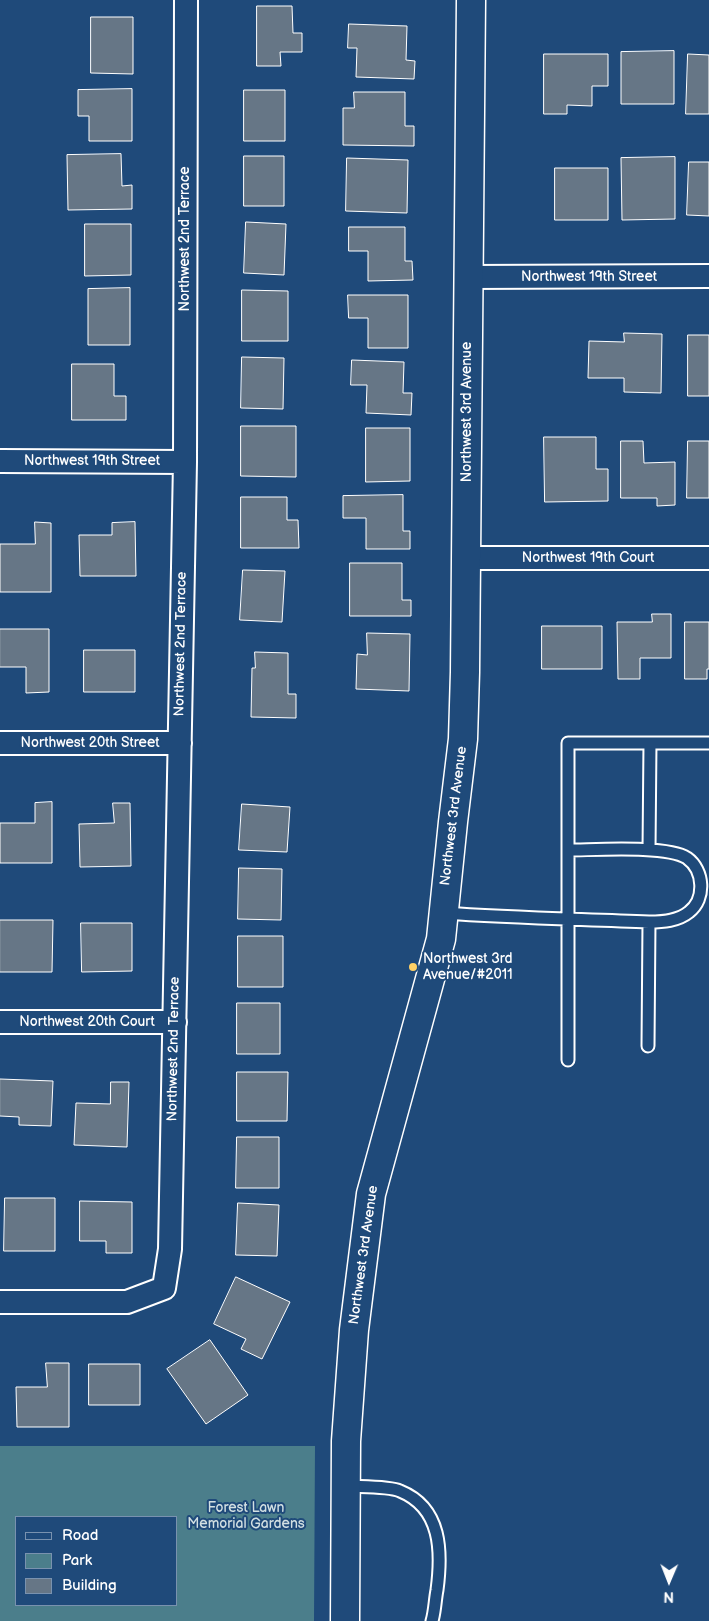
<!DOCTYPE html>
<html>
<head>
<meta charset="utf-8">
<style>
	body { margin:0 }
	#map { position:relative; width:709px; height:1621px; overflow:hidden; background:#1f4a7a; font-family:"Balsamiq Sans",sans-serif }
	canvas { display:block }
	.legend { position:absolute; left:15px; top:1516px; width:162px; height:90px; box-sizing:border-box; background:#1f4a7a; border:1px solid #7992af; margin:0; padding:6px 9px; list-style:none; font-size:15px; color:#fff }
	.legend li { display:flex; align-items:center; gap:10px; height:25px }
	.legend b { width:25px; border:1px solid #7992af }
	.north { position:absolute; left:644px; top:1556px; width:50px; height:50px; -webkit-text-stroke:4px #1f4a7a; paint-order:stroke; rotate:181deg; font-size:14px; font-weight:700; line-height:20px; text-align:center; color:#fff }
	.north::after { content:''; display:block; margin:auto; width:18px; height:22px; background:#fff; clip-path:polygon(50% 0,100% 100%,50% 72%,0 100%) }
</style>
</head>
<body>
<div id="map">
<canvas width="709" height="1621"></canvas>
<ul class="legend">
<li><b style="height:6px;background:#1f4a7a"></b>Road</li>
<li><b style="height:14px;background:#4b7e8b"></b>Park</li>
<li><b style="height:14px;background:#667686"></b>Building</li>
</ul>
<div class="north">N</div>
</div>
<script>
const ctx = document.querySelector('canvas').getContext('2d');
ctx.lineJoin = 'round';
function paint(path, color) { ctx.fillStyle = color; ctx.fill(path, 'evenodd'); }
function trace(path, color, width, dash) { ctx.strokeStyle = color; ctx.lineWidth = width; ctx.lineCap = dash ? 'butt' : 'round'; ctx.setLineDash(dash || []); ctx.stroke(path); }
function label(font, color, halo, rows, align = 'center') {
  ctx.font = font + ' "Balsamiq Sans",sans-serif'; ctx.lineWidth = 4; ctx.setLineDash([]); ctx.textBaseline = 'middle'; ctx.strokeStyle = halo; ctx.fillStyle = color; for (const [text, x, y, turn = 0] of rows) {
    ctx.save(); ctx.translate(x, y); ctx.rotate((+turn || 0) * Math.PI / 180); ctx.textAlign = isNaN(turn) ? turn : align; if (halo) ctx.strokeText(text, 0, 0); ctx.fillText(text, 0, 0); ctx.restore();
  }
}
paint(new Path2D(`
	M 0,1446 L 315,1446 L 314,1621 L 0,1621 ZM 16,1517 L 176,1517 L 176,1605 L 16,1605 Z`), '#4b7e8b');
const building = new Path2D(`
	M 257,6 L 292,6 L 293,33 L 302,33 L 302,52 L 280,52 L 281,66 L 257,66 Z
	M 91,17 L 133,17 L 133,74 L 91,73 Z
	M 349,24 L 407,26 L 406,60 L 415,61 L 414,79 L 356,77 L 357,48 L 348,48 Z
	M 674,51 L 674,104 L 621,104 L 621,52 Z
	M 544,54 L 608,54 L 608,86 L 592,86 L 592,106 L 567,105 L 567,114 L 544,114 Z
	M 688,54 L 709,55 L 709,114 L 686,114 Z
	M 132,89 L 132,141 L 89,141 L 89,116 L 78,116 L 78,90 Z
	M 244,90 L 285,90 L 285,141 L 244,141 Z
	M 354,92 L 405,92 L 405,126 L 414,126 L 414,146 L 343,145 L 343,108 L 354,108 Z
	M 121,154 L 122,186 L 132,185 L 132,209 L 68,210 L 67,155 Z
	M 244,156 L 284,156 L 284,206 L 244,206 Z
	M 675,157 L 675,219 L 622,220 L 621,158 Z
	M 347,158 L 408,160 L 407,213 L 346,211 Z
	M 689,162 L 709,162 L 709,216 L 687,215 Z
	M 555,168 L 608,168 L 608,220 L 555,220 Z
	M 246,222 L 286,224 L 284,275 L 244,273 Z
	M 85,224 L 131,224 L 131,275 L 85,276 Z
	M 349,227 L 405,227 L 405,261 L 412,261 L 413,280 L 368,281 L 368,251 L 349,251 Z
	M 130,288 L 130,345 L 88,345 L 88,289 Z
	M 242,290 L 288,291 L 288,341 L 242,341 Z
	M 348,295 L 408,295 L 408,348 L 368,348 L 368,318 L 349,318 Z
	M 624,333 L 662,334 L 661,393 L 624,392 L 624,378 L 588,378 L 589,341 L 624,342 Z
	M 688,335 L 709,335 L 709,396 L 688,396 Z
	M 242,357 L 284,358 L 283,409 L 241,408 Z
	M 352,360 L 404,362 L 403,393 L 412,393 L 411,415 L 366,413 L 367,385 L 351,385 Z
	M 72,364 L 114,364 L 114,396 L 126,396 L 126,420 L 72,420 Z
	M 241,426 L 296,426 L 296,477 L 241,476 Z
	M 366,428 L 410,428 L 410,481 L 366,482 Z
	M 544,437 L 596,437 L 596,469 L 608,469 L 608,501 L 545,502 Z
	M 621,441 L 643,441 L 644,463 L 675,462 L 675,505 L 657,506 L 657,498 L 621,498 Z
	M 688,441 L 709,441 L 709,498 L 687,498 Z
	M 403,495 L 403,531 L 410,531 L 410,549 L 366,549 L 366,518 L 343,518 L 343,496 Z
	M 241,497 L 287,497 L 287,520 L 298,520 L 299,548 L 241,548 Z
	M 35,522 L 51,523 L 51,592 L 0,592 L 0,544 L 35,544 Z
	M 135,522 L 136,576 L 80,576 L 79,535 L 112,535 L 112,523 Z
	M 350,563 L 402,563 L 402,600 L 411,600 L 411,616 L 350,616 Z
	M 243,570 L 285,571 L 282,622 L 240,620 Z
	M 652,614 L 671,614 L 671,658 L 640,658 L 640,679 L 618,679 L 617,622 L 652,622 Z
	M 685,622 L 709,622 L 709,669 L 707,669 L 707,679 L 685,679 Z
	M 542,626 L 602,626 L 602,669 L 542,669 Z
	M 0,629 L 49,629 L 49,692 L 26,693 L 26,667 L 0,667 Z
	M 367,633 L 410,634 L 409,691 L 356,689 L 357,654 L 367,655 Z
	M 84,650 L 135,650 L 135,692 L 84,692 Z
	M 255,652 L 288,653 L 288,694 L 296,694 L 296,718 L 251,717 L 252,668 L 255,668 Z
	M 52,802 L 52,863 L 0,863 L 0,823 L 35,823 L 35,803 Z
	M 113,803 L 130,803 L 131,866 L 80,867 L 79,824 L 114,823 Z
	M 242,804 L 290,807 L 287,852 L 239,850 Z
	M 239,868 L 282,869 L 281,920 L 238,919 Z
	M 0,920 L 53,920 L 52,972 L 0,972 Z
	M 81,923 L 132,923 L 132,971 L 82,972 Z
	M 238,936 L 283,936 L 283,987 L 238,987 Z
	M 237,1003 L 280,1003 L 280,1054 L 237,1054 Z
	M 237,1072 L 288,1072 L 287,1121 L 237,1121 Z
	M 0,1079 L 53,1081 L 51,1126 L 19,1125 L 19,1117 L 0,1116 Z
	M 111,1082 L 129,1082 L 127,1147 L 74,1145 L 76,1103 L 110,1104 Z
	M 237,1137 L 279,1137 L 279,1188 L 236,1188 Z
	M 5,1198 L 55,1198 L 55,1251 L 4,1251 Z
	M 80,1201 L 132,1202 L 132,1253 L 106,1253 L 106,1241 L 80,1241 Z
	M 238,1203 L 279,1205 L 277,1256 L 236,1255 Z
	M 236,1277 L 290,1302 L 262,1359 L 241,1349 L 246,1339 L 214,1324 Z
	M 210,1340 L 248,1395 L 206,1424 L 167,1369 Z
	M 46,1363 L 69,1363 L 69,1427 L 17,1427 L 16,1387 L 47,1387 Z
	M 89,1364 L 140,1364 L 140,1405 L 89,1405 Z`);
paint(building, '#667686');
trace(building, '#fff', 1);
const service = new Path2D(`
	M 568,850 L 568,743 L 709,743
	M 649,850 L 650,743
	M 444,913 C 512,918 580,919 649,922 C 663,922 678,921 689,912 C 706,899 704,870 687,858 C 667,845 595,850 568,850 L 568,1060
	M 648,1046 L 649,922
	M 346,1486 C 360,1487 389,1486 400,1491 C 442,1508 442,1552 437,1590 C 435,1600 435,1611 432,1621`);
const minor = new Path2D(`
	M 468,277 L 709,276
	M 0,461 L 185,462
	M 466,558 L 709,558
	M 0,743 L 180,743
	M 0,1022 L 175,1022
	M 0,1302 L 127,1302 L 164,1288 L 170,1249 L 185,462 L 186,0`);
const tertiary = new Path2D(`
	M 345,1621 L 346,1441 L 354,1330 L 371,1194 L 441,939 L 453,822 L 463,739 L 465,672 L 471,0`);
trace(service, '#fff', 15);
trace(minor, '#fff', 26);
trace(tertiary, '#fff', 31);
trace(service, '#1f4a7a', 11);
trace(minor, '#1f4a7a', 22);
trace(tertiary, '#1f4a7a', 28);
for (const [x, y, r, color] of [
	[413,967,5,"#ffd166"]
]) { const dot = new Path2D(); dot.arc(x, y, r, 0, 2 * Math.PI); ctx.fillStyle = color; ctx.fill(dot); trace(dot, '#1f4a7a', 2); }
label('14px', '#fff', '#1f4a7a', [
	["Northwest 2nd Terrace",185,239,-90],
	["Northwest 19th Street",589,277],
	["Northwest 3rd Avenue",467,412,-90],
	["Northwest 19th Street",92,461],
	["Northwest 19th Court",588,558],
	["Northwest 2nd Terrace",181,644,-89],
	["Northwest 20th Street",90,743],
	["Northwest 3rd Avenue",454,816,-83],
	["Northwest 20th Court",87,1022],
	["Northwest 2nd Terrace",174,1049,-89],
	["Northwest 3rd Avenue",364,1255,-82]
]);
label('14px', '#fff', '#1f4a7a', [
	["Northwest 3rd",423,959],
	["Avenue/#2011",423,975]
], 'left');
label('14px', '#d2dfe2', '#1f4a7a', [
	["Forest Lawn",246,1508],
	["Memorial Gardens",246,1524]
]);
</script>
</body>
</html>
